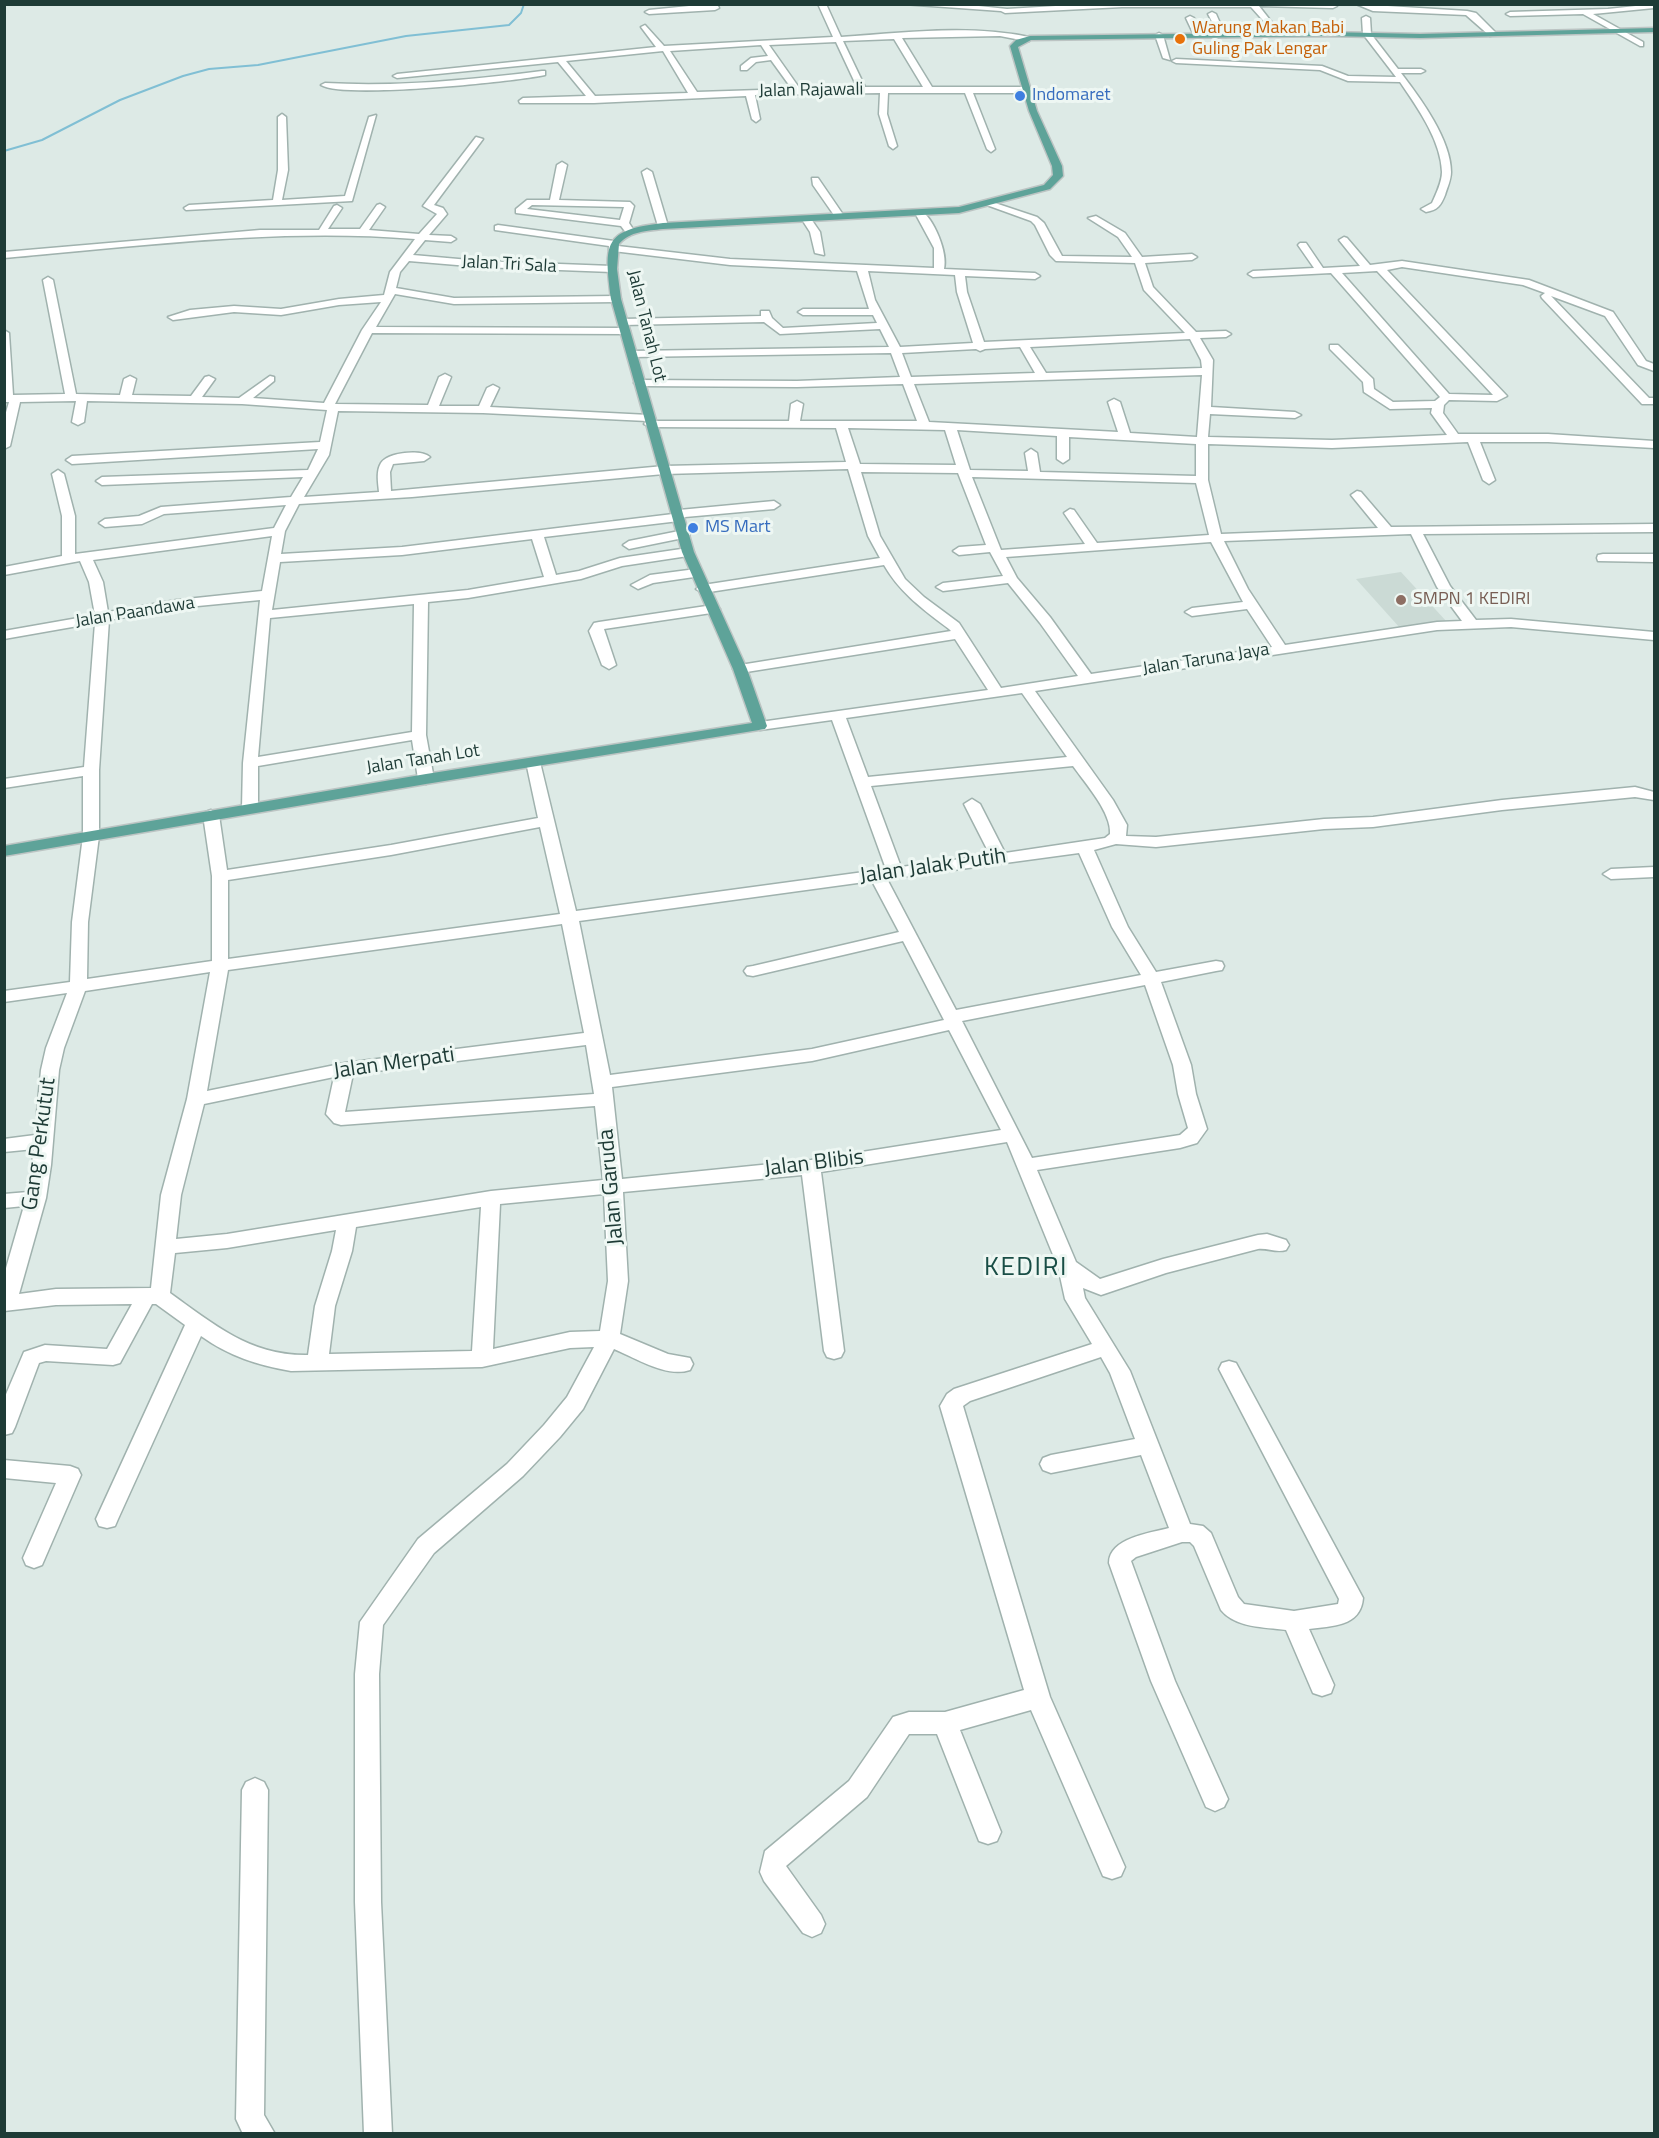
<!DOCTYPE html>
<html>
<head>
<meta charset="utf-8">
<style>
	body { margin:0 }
	#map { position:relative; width:1659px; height:2138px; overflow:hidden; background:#ddeae6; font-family:"Titillium Web",sans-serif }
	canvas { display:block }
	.frame { position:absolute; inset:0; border:6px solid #1e3b36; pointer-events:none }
</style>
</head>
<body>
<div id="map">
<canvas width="1659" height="2138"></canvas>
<div class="frame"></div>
</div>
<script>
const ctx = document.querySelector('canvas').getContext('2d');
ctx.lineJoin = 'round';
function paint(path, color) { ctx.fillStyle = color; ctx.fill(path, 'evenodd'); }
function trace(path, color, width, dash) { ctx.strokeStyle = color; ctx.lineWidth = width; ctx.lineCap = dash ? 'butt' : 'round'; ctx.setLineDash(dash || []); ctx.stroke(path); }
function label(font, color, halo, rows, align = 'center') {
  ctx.font = font + ' "Titillium Web",sans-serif'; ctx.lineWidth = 6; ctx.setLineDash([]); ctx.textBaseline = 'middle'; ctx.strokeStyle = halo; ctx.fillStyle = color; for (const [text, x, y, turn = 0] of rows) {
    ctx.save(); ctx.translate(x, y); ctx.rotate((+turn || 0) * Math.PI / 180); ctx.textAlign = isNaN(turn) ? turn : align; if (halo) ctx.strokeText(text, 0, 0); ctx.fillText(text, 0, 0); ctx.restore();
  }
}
paint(new Path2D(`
	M 1401,572 L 1447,622 L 1400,628 L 1356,579 Z`), '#cbdad5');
trace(new Path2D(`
	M 4,151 L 42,140 L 120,100 L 183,76 L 209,69 L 258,65 L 406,36 L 509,25 L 521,13 L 524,4`), '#80bfd4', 2);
const minor = new Path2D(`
	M 709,4 L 717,4 L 719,8 L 715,10 L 649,14 L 645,12 L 649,10 Z
	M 818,4 L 826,4 L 841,37 C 902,33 968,24 1029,37 L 1029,41 L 1026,41 L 1000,36 L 902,38 L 932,87 L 1028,87 L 1032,90 L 1028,93 L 973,93 L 995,149 L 991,152 L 987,149 L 965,93 L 888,93 L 887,114 L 897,146 L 893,149 L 889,146 L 879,114 L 880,93 L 755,95 L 760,119 L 756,122 L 752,119 L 746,96 L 594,103 L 520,103 L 519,101 L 523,98 L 586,96 L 558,62 L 397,78 L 393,76 L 397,74 L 656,47 L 641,27 L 645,25 L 664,46 L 833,37 ZM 894,39 L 923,87 L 865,87 L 843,41 ZM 836,42 L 857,87 L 800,89 L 769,45 ZM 761,45 L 768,56 L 751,58 L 741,66 L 741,70 L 747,70 L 756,62 L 771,60 L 792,89 L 697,92 L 670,51 ZM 663,51 L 688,93 L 595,96 L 566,61 Z
	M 903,4 L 960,4 L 1007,9 L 1088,4 L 1337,6 L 1333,8 L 1259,6 L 1281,34 L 1277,36 L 1251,7 L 1122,7 L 1005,13 L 1001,11 Z
	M 1356,4 L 1467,11 L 1476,13 L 1497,34 L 1490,36 L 1466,15 L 1373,11 Z
	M 1654,4 L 1654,8 L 1593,14 L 1643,42 L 1643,46 L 1640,46 L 1583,14 L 1510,16 L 1506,14 L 1510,12 L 1608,9 Z
	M 1212,12 L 1216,14 L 1226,37 L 1219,35 L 1208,14 Z
	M 1190,16 L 1194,18 L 1201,37 L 1194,35 L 1186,18 Z
	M 1366,16 L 1370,18 L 1371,34 L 1398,69 L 1421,69 L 1425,71 L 1421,73 L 1401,73 C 1421,99 1451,140 1451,172 C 1451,180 1447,188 1445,195 C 1441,205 1438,210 1426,212 L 1421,209 L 1432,203 C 1436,194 1442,182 1442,172 C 1441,140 1417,107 1400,82 L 1348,81 L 1320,70 L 1176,63 L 1172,61 L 1176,59 L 1322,66 L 1348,76 L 1396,77 L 1363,34 L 1362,18 Z
	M 1159,33 L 1163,35 L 1170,60 L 1163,58 L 1155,35 Z
	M 542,71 L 545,71 L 545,75 C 512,82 343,99 321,85 L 325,83 C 398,87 470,80 542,71 Z
	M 282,114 L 286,117 L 288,170 L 282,200 L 345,196 L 369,117 L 376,115 L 352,201 L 186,210 L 184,208 L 189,205 L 273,200 L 278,170 L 278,117 Z
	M 476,137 L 483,139 L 434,205 L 443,208 L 447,214 L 429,235 L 451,236 L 456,239 L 451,242 L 425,240 L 413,255 L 481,261 L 612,266 L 617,269 L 612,272 L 481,267 L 409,261 L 400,272 L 396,288 L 454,298 L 616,296 L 621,299 L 616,302 L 454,304 L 395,294 L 376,327 L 625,328 L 630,331 L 625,334 L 372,333 L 335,404 L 428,405 L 439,377 L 445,374 L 451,377 L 439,406 L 479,406 L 487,388 L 493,385 L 499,388 L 490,407 L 649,415 L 655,418 L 653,421 L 789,421 L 791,404 L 797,401 L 803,404 L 800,421 L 917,421 L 903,384 L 797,387 L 640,386 L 634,383 L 640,380 L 797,381 L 900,377 L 891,353 L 632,357 L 627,354 L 632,351 L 889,347 L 880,329 L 780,334 L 764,322 L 623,325 L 618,322 L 623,319 L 761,316 L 761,311 L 769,311 L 772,318 L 783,328 L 877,323 L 873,315 L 803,315 L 798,312 L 803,309 L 869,309 L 857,271 L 730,265 L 613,251 L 609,250 L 609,246 L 495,230 L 495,226 L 498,225 L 614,241 L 617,242 L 618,246 L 730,259 L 934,268 L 934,248 L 915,213 L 920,210 C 934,218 948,253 944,269 L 1035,273 L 1040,276 L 1035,279 L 965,276 L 967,292 L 984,342 L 1185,333 L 1144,290 L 1135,263 L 1056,261 L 1050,255 L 1035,225 L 1031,221 L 984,204 L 989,201 L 1037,217 L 1044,223 L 1062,256 L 1132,257 L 1118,237 L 1088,218 L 1096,216 L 1125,233 L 1142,257 L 1192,254 L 1197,257 L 1192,260 L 1145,263 L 1153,287 L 1196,332 L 1226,331 L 1231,334 L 1226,337 L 1200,338 L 1213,360 L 1211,407 L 1295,412 L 1301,415 L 1295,418 L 1210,414 L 1208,437 L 1332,440 L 1447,435 L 1431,413 L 1432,408 L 1390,409 L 1364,392 L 1363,382 L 1330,349 L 1330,345 L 1338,345 L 1373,379 L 1374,389 L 1393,402 L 1435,401 L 1440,397 L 1331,273 L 1253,277 L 1248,274 L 1253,271 L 1314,268 L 1298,245 L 1300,243 L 1306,243 L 1323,268 L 1360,266 L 1339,240 L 1344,237 L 1347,238 L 1370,265 L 1402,261 L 1529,280 L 1613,312 L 1646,361 L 1654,364 L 1654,371 L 1638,365 L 1605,316 L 1551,296 L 1649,398 L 1654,398 L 1654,404 L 1642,404 L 1542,298 L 1541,296 L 1545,293 L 1523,285 L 1402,267 L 1387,270 L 1507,396 L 1497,401 L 1449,400 L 1444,405 L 1443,413 L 1458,434 L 1548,434 L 1654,441 L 1654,448 L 1548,442 L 1480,442 L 1495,480 L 1489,484 L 1483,480 L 1468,442 L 1332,448 L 1208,444 L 1208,480 L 1221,534 L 1378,528 L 1351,495 L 1357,491 L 1361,492 L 1391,527 L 1654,524 L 1654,532 L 1423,534 L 1450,586 L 1476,620 L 1511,619 L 1654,632 L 1654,640 L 1511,627 L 1437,630 L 1035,691 L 1113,800 L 1127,825 L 1126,836 L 1156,837 L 1324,819 L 1373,817 L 1502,800 L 1635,787 L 1654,792 L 1654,800 L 1635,797 L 1502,810 L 1373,827 L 1324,829 L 1156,847 L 1116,844 L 1094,850 L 1128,927 L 1156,972 L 1216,961 L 1222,962 L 1224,966 L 1222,970 L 1216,971 L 1161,982 L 1191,1065 L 1196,1094 L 1207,1129 L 1197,1143 L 1180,1148 L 1037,1170 L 1076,1262 L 1100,1279 L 1163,1259 L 1258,1235 L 1267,1234 L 1286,1240 L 1289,1245 L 1286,1250 C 1276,1253 1268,1248 1258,1249 L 1166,1273 L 1101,1295 L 1083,1288 L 1085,1298 L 1130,1371 L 1190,1524 L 1203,1526 L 1211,1533 L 1238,1597 L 1244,1604 L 1294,1611 L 1338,1604 L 1339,1599 L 1219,1369 L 1222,1363 L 1229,1361 L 1236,1363 L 1363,1598 C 1361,1627 1331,1626 1309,1629 L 1334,1685 L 1331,1693 L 1322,1696 L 1313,1693 L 1286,1630 C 1264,1627 1236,1628 1221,1610 L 1194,1546 L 1190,1542 L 1182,1542 L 1136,1557 L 1131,1561 L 1175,1681 L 1228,1799 L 1224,1807 L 1215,1811 L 1206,1807 L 1151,1681 L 1109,1563 C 1109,1538 1150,1533 1169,1528 L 1141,1455 L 1051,1473 L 1043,1470 L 1040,1464 L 1043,1458 L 1051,1455 L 1135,1439 L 1110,1373 L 1101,1357 L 970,1401 L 963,1406 L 1050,1697 L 1125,1867 L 1121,1876 L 1112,1879 L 1103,1876 L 1031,1710 L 960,1730 L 1001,1832 L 997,1841 L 988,1844 L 979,1841 L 937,1734 L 909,1734 L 867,1797 L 786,1866 L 821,1915 L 825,1924 L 821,1933 L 812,1937 L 803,1933 L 764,1881 L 760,1872 L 765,1851 L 849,1781 L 893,1717 L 909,1712 L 945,1712 L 1024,1690 L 940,1406 L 947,1394 L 954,1389 L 1092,1344 L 1065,1299 L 1058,1267 L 1007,1142 L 821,1172 L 844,1351 L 841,1357 L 834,1359 L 827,1357 L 824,1351 L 802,1175 L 623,1192 L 628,1281 L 620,1334 L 668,1354 L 690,1358 L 693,1364 L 690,1370 C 666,1378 636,1358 614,1349 L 583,1409 L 560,1437 L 523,1476 L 434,1553 L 383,1625 L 379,1674 L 381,1902 L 392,2134 L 364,2134 L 355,1902 L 355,1674 L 360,1622 L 418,1539 L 507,1464 L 544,1425 L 567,1397 L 594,1347 L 570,1348 L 482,1367 L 291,1371 C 257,1365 229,1356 201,1336 L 118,1519 L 115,1526 L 107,1528 L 99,1526 L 96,1519 L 185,1325 L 156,1304 L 152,1304 L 120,1363 L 113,1365 L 46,1361 L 39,1363 L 15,1427 L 12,1433 L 4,1435 L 4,1399 L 24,1352 L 45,1345 L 107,1349 L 132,1304 L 56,1305 L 4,1311 L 4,1275 L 24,1206 L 4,1208 L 4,1194 L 28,1192 L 34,1149 L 4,1152 L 4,1139 L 35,1135 L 41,1070 L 46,1048 L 67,993 L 4,1002 L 4,991 L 70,982 L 72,922 L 83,836 L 83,776 L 4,788 L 4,779 L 84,767 L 95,623 L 4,639 L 4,631 L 95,615 L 89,582 L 80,561 L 4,575 L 4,567 L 62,556 L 62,516 L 52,474 L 58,470 L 64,474 L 75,516 L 75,554 L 274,528 L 286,505 L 164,514 L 142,524 L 105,527 L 99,523 L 105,519 L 139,516 L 161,507 L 291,497 L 303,477 L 102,485 L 96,481 L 102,477 L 308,470 L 318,449 L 72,464 L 66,460 L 72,456 L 320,442 L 327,410 L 242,404 L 87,401 L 84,422 L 78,425 L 72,422 L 76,401 L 20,402 L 10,446 L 4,449 L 4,419 L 9,402 L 4,402 L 4,330 L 9,333 L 13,395 L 65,394 L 43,280 L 48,277 L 53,280 L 76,394 L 120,395 L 124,379 L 130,376 L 136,379 L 132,395 L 191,396 L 205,377 L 209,376 L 215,379 L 202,397 L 239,398 L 270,376 L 274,377 L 274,381 L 253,398 L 324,403 L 362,330 L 381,302 L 339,305 L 281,315 L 234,312 L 173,320 L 168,317 L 190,310 L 234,306 L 281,309 L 339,299 L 384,295 L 390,272 L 415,239 C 278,228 141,246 4,258 L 4,252 L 260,230 L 319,230 L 334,206 L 337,205 L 342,208 L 328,229 L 360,229 L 377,205 L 380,204 L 385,207 L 369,230 L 419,234 L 437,214 L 423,206 ZM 868,271 L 955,275 L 957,292 L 973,343 L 900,347 L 875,300 ZM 1377,271 L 1493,395 L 1449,394 L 1342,273 ZM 1190,339 L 1201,360 L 1202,368 L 1046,373 L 1030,347 ZM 1020,347 L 1035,373 L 911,377 L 902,353 L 976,349 L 980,351 L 985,349 ZM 1202,375 L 1197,437 L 1130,433 L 1120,402 L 1114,399 L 1108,402 L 1118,432 L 929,422 L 914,384 ZM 338,411 L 483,413 L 647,421 L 644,424 L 650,427 L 836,428 L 846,462 L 664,466 L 391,491 L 390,472 L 393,464 L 424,461 L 430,457 C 421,449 388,452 381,463 C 376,471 378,482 379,492 L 304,497 L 329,455 ZM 848,428 L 945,430 L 956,465 L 860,464 ZM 957,430 L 1057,436 L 1057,459 L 1063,463 L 1069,459 L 1069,437 L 1196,444 L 1196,476 L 1040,472 L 1037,453 L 1031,449 L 1025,453 L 1028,471 L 970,470 ZM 848,469 L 868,536 L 880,558 L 703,585 L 696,589 L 703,593 L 884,565 C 900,593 924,610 949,629 L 951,631 L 740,665 L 733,669 L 740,673 L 955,639 L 988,690 L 760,722 L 753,726 L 760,730 L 832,720 L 886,869 L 576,911 L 540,762 L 533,758 L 526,762 L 538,818 L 391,845 L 227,870 L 219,815 L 211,810 L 206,812 L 203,815 L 212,876 L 212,961 L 87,979 L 88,922 L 99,836 L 99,770 L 109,620 L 177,608 L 260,600 L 243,763 L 242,808 L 245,811 L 255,811 L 258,808 L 258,766 L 412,740 L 418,779 L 426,784 L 434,779 L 426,735 L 428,602 L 468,598 L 581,579 L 622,566 L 688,556 L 694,552 L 688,548 L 620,558 L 579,571 L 556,575 L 544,537 L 679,521 L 685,517 L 774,509 L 780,505 L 774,501 L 679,510 L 673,514 L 402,547 L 281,554 L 285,531 L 299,504 L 412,497 L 664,474 ZM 861,472 L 958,473 L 986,545 L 959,547 L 953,551 L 959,555 L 990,552 L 1003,576 L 943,583 L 936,587 L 943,591 L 1008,583 L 1040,623 L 1078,676 L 1001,688 L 959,623 L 924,597 L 905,579 L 880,536 ZM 972,477 L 1196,483 L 1209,535 L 1097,543 L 1074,510 L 1070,509 L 1064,513 L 1085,544 L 1001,550 ZM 1411,534 L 1437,587 L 1462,621 L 1437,622 L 1285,645 L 1248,589 L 1224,541 ZM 272,536 L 262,591 L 177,600 L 108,612 L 103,582 L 93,560 ZM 532,539 L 544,577 L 468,590 L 272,610 L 280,562 L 402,555 ZM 1211,542 L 1243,602 L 1192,608 L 1185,612 L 1192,616 L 1247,609 L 1272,647 L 1091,674 L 1050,617 L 1017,578 L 1006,557 ZM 414,604 L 412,732 L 258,757 L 270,618 ZM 1022,693 L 1067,757 L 868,777 L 846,718 ZM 1073,766 C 1085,783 1112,813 1110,834 L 1105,838 L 1005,853 L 980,804 L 972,799 L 964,804 L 990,855 L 901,867 L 871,786 ZM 540,827 L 560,914 L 228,959 L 228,880 L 391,855 ZM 1079,853 L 1112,927 L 1141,975 L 956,1010 L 887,879 ZM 872,881 L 899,932 L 753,966 L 747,967 L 744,971 L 747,975 L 753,976 L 903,941 L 944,1020 L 812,1049 L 610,1075 L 579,921 ZM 562,924 L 584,1033 L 345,1063 L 207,1091 L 228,970 ZM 210,972 L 187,1099 L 161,1195 L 151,1288 L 56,1289 L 19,1294 L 46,1198 L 51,1165 L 59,1070 L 64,1048 L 85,991 ZM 1145,985 L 1173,1065 L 1178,1094 L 1188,1128 L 1180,1135 L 1032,1158 L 962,1021 ZM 949,1030 L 1001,1130 L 811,1160 L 622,1179 L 612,1087 L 812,1061 ZM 586,1045 L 594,1094 L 345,1112 L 353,1074 ZM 334,1077 L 326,1114 L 334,1123 L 341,1125 L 595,1106 L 603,1180 L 491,1191 L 227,1234 L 176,1239 L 181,1195 L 204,1104 ZM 604,1194 L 608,1281 L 600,1331 L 570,1332 L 493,1349 L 500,1204 ZM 481,1207 L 472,1351 L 329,1354 L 335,1306 L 352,1251 L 356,1227 ZM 336,1230 L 332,1251 L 315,1306 L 308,1355 C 250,1356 215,1325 170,1293 L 175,1253 L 227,1248 Z
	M 562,162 L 567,165 L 559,200 L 630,202 L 634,206 L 629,223 L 635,232 L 633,234 L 627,234 L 621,226 L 516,213 L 516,209 L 527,200 L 550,200 L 557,165 ZM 532,205 L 624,207 L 620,220 L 527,209 Z
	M 647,169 L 652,172 L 668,226 L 666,228 L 658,226 L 642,172 Z
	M 812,178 L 818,178 L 844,216 L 842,218 L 836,218 L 813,185 Z
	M 803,216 L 809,216 L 820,232 L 824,255 L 815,253 L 810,232 L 801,218 Z
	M 684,530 L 690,534 L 688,537 L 629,549 L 623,545 L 629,541 Z
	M 1603,554 L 1654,554 L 1654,562 L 1598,561 L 1597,558 L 1598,555 Z
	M 696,569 L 703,573 L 701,576 L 653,583 L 638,589 L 631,585 L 650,575 Z
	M 713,605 L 720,609 L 718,612 L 604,629 L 616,665 L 609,669 L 602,665 L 589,631 L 594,623 L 599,622 Z
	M 1654,867 L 1654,877 L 1611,879 L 1603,874 L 1611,869 Z
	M 4,1460 L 70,1466 L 78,1469 L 81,1475 L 42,1565 L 34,1568 L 26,1565 L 23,1558 L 56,1483 L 4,1478 Z
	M 255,1778 L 264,1782 L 268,1790 L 264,2115 L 275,2134 L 243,2134 L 236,2119 L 242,1790 L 246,1782 Z`);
const major = new Path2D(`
	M 1654,28 L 1654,32 L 1420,38 L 1328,36 L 1031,40 L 1018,47 L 1037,111 L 1062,166 L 1063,176 L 1050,189 L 959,213 L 663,229 C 647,231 630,231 619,244 L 617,269 L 621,299 L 694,552 L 747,669 L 767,726 L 765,729 L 426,784 L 4,856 L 4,846 L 426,774 L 752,723 L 733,669 L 682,552 L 611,299 C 604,243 603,230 663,223 L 959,207 L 1044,185 L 1053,175 L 1052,166 L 1029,111 L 1010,46 L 1016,40 L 1030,36 L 1328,32 L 1420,34 Z`);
trace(minor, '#a0b2ae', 3);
trace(major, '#bcc4c3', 3);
paint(minor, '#fff');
paint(major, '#5ea399');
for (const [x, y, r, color] of [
	[1180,39,6,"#e8710a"],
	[1020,96,6,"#3f7fe0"],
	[693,528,6,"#3f7fe0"],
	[1401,600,6,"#8d6e63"]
]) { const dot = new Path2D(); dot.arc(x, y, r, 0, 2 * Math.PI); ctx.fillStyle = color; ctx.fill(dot); trace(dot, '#eef7f3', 2); }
label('18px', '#c56008', '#eef7f3', [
	["Warung Makan Babi",1192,29],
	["Guling Pak Lengar",1192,50]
], 'left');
label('18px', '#1e3b36', '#eef7f3', [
	["Jalan Rajawali",811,91,-1],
	["Jalan Tri Sala",509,265,3],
	["Jalan Tanah Lot",646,326,76],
	["Jalan Paandawa",135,613,-9],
	["Jalan Taruna Jaya",1206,660,-9],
	["Jalan Tanah Lot",423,760,-9]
]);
label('18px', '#366cbe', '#eef7f3', [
	["Indomaret",1032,96],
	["MS Mart",705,528]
], 'left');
label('18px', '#785e54', '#eef7f3', [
	["SMPN 1 KEDIRI",1413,600]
], 'left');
label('22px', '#1e3b36', '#eef7f3', [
	["Jalan Jalak Putih",933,867,-8],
	["Jalan Merpati",394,1064,-8],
	["Gang Perkutut",40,1144,-82],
	["Jalan Blibis",814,1164,-7],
	["Jalan Garuda",612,1187,-95]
]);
ctx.letterSpacing = '1.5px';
label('26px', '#194e46', '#eef7f3', [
	["KEDIRI",1026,1269]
]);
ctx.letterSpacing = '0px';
</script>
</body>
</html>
